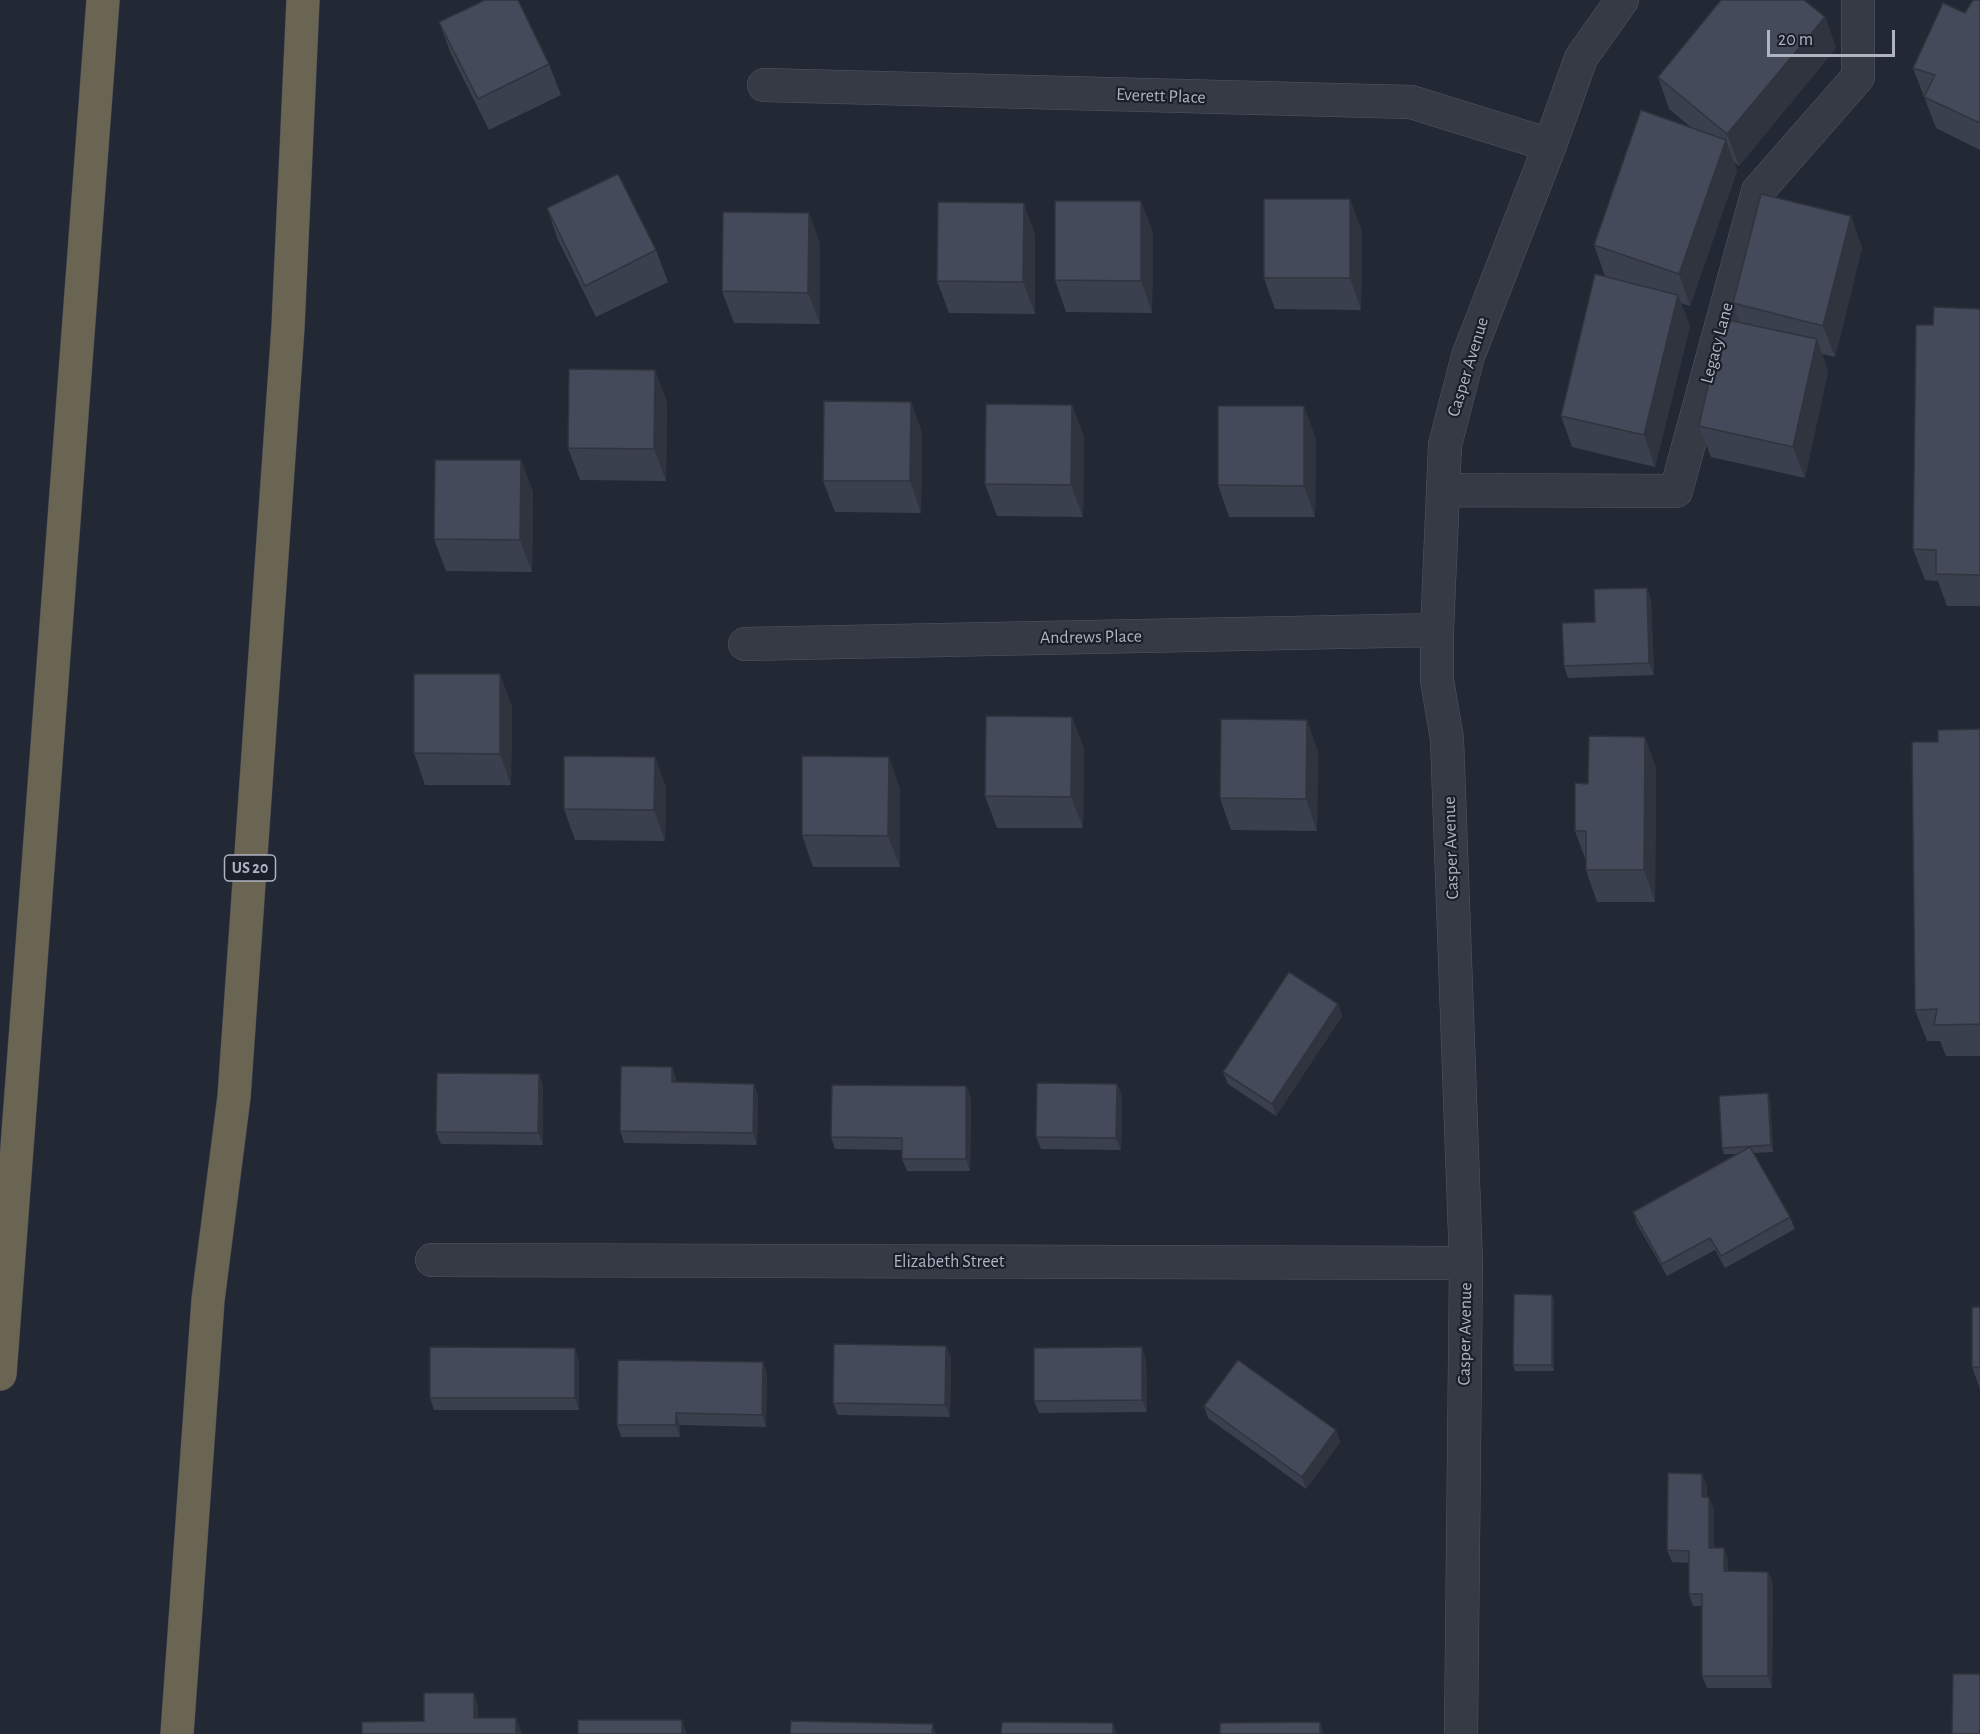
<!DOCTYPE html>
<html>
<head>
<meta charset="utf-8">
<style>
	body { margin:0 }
	#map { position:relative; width:1980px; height:1734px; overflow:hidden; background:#222834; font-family:"Alegreya Sans",sans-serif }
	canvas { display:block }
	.scale { position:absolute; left:1767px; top:30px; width:128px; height:27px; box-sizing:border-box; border:3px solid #b0b4c2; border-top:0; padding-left:8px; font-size:18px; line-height:21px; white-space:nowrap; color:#b0b4c2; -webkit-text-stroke:4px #1b1f2a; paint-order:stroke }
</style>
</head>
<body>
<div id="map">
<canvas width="1980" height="1734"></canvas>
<div class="scale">20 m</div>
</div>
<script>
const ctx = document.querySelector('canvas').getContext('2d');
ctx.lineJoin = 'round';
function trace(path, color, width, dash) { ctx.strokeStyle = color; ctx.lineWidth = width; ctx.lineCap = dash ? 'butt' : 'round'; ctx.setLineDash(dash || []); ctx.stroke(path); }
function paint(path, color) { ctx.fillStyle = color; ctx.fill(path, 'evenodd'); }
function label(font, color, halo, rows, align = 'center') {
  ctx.font = font + ' "Alegreya Sans",sans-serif'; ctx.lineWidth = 4.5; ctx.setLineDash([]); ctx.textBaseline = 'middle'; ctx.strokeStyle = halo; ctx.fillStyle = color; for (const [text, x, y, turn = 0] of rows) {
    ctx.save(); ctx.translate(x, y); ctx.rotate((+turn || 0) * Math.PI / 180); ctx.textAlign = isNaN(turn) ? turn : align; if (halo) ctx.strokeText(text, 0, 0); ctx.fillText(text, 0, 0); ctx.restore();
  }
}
const minor = new Path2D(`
	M 764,85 L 1411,102 L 1550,145
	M 1443,490 L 1676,491 L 1758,191 L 1858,77 L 1858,0
	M 745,644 L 1437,630
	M 432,1260 L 1466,1263
	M 1461,1734 L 1466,1263 L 1447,739 L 1437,680 L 1437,630 L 1445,445 L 1468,356 L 1550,145 L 1581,58 L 1622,0`);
const motorway = new Path2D(`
	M 0,1374 L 103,0
	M 177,1734 L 208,1300 L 234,1097 L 288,327 L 303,0`);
trace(minor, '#535763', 34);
trace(motorway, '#404450', 34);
trace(minor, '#353a45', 33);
trace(motorway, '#6a6453', 33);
paint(new Path2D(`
	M 1980,0 L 1980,150 L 1936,128 L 1913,68 L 1965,13 Z
	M 1825,17 L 1836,48 L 1739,166 L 1734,162 L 1737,171 L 1690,306 L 1681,303 L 1690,326 L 1655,467 L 1572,447 L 1561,416 L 1611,278 L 1605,276 L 1594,245 L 1693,129 L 1669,109 L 1658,77 Z
	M 439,22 L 549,64 L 561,95 L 489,130 L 451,54 Z
	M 1141,201 L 1153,233 L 1152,313 L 1066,312 L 1055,280 Z
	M 547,208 L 656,250 L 668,282 L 596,317 L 558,240 Z
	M 809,213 L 820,244 L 820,324 L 734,323 L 722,291 Z
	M 1851,216 L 1862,248 L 1835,357 L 1822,354 L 1828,371 L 1805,478 L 1711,457 L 1699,426 L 1740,323 L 1733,303 Z
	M 1362,231 L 1361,310 L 1275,309 L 1264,278 Z
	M 1035,234 L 1035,314 L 949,313 L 937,281 Z
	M 1980,309 L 1980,606 L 1947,606 L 1938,581 L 1925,580 L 1913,549 L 1933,325 Z
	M 667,401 L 666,481 L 580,480 L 568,448 Z
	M 911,402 L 922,433 L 921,513 L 835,512 L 823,481 Z
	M 1072,405 L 1084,437 L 1083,517 L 997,516 L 985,484 Z
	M 1316,438 L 1315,517 L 1229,517 L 1218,485 Z
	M 521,460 L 533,492 L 532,572 L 446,571 L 434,539 Z
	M 1647,588 L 1651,600 L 1654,675 L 1568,678 L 1564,666 L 1595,622 Z
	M 512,706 L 511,785 L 425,785 L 414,753 Z
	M 1072,717 L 1084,749 L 1083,828 L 997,828 L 985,796 Z
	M 1980,729 L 1980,1056 L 1946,1056 L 1940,1041 L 1927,1041 L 1915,1010 L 1938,742 Z
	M 1645,737 L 1656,768 L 1655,902 L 1597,902 L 1586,870 L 1586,861 L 1575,831 L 1588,784 Z
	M 1318,751 L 1317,831 L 1231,830 L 1220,798 Z
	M 655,757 L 666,788 L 665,841 L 575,840 L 564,809 Z
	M 900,788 L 900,867 L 813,867 L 802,835 Z
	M 1338,1004 L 1342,1016 L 1276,1116 L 1228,1084 L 1223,1072 Z
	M 672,1067 L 676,1079 L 676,1082 L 754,1084 L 758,1096 L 757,1145 L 624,1143 L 620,1131 Z
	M 539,1074 L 543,1086 L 543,1145 L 441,1144 L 436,1132 Z
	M 1117,1084 L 1122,1096 L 1121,1150 L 1041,1149 L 1036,1137 Z
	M 966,1086 L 971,1098 L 970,1171 L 907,1171 L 902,1159 L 902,1150 L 835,1149 L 831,1137 Z
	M 1770,1099 L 1773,1152 L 1754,1153 L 1790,1217 L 1795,1229 L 1725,1268 L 1715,1250 L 1667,1276 L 1637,1224 L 1633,1212 L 1738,1154 L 1724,1154 L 1722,1148 Z
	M 1552,1295 L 1554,1301 L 1554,1371 L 1515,1371 L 1513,1365 Z
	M 1980,1307 L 1980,1389 L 1972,1367 Z
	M 946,1346 L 951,1358 L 950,1417 L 838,1415 L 833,1403 Z
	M 1146,1359 L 1147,1412 L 1039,1413 L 1034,1401 Z
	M 579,1360 L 579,1410 L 434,1410 L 430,1398 Z
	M 763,1362 L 767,1374 L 766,1427 L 680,1425 L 680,1437 L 621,1437 L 617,1425 Z
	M 1204,1406 L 1336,1430 L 1340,1442 L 1306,1489 L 1208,1418 Z
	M 1707,1486 L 1707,1497 L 1714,1509 L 1714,1548 L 1728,1560 L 1728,1571 L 1768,1572 L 1773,1584 L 1772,1688 L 1707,1688 L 1702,1676 L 1702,1606 L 1693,1606 L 1689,1594 L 1689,1563 L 1672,1562 L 1667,1550 Z`), '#3a404d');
paint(new Path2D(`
	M 1825,17 L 1836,48 L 1739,166 L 1727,134 Z
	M 1726,140 L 1737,171 L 1690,306 L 1679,274 Z
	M 1350,199 L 1362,231 L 1361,310 L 1350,278 Z
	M 1141,201 L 1153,233 L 1152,313 L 1141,281 Z
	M 1024,203 L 1035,234 L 1035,314 L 1023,282 Z
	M 809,213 L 820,244 L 820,324 L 808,293 Z
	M 1851,216 L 1862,248 L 1835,357 L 1823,326 Z
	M 1678,295 L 1690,326 L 1655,467 L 1644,435 Z
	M 1817,339 L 1828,371 L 1805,478 L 1793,447 Z
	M 655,370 L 667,401 L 666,481 L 654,449 Z
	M 911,402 L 922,433 L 921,513 L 910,481 Z
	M 1072,405 L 1084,437 L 1083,517 L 1071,485 Z
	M 1304,406 L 1316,438 L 1315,517 L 1304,486 Z
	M 521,460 L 533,492 L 532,572 L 520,540 Z
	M 1647,588 L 1651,600 L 1654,675 L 1649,663 Z
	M 500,674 L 512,706 L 511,785 L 500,754 Z
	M 1072,717 L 1084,749 L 1083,828 L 1071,797 Z
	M 1307,720 L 1318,751 L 1317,831 L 1306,799 Z
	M 1645,737 L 1656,768 L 1655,902 L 1644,870 Z
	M 655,757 L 666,788 L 665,841 L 654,810 Z
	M 889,757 L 900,788 L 900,867 L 888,836 Z
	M 1338,1004 L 1342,1016 L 1276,1116 L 1272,1104 Z
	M 672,1067 L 676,1079 L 676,1094 L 672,1082 Z
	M 539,1074 L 543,1086 L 543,1145 L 538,1133 Z
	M 754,1084 L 758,1096 L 757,1145 L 753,1133 Z
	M 1117,1084 L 1122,1096 L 1121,1150 L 1116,1138 Z
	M 966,1086 L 971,1098 L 970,1171 L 966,1159 Z
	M 1768,1093 L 1770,1099 L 1773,1152 L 1771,1145 Z
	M 1552,1295 L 1554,1301 L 1554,1371 L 1552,1365 Z
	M 946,1346 L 951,1358 L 950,1417 L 945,1405 Z
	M 1142,1347 L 1146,1359 L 1147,1412 L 1142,1400 Z
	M 575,1348 L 579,1360 L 579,1410 L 575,1398 Z
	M 763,1362 L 767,1374 L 766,1427 L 762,1415 Z
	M 676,1413 L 680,1425 L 680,1437 L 676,1425 Z
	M 1336,1430 L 1340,1442 L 1306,1489 L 1302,1477 Z
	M 1702,1474 L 1707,1486 L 1707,1509 L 1702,1497 Z
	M 1709,1497 L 1714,1509 L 1714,1560 L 1709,1548 Z
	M 1724,1548 L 1728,1560 L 1728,1583 L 1724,1571 Z
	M 1768,1572 L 1773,1584 L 1772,1688 L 1768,1676 Z
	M 474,1693 L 478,1705 L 478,1730 L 474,1718 Z
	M 516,1718 L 521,1730 L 521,1734 L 516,1734 Z
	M 682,1720 L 686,1732 L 686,1734 L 682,1734 Z
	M 1320,1722 L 1324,1734 L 1320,1734 Z
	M 1113,1723 L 1117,1734 L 1113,1734 Z
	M 933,1724 L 936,1734 L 932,1734 Z`), '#30343e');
const building = new Path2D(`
	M 485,0 L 518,0 L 549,64 L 478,99 L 439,22 Z
	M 1721,0 L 1804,0 L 1825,17 L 1727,134 L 1658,77 Z
	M 1973,0 L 1980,0 L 1980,123 L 1924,97 L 1935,75 L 1913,68 L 1943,3 L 1965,13 Z
	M 1641,110 L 1726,140 L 1679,274 L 1594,245 Z
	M 618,174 L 656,250 L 585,286 L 547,208 Z
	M 1761,194 L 1851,216 L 1823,326 L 1733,303 Z
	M 1264,199 L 1350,199 L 1350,278 L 1264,278 Z
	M 1055,201 L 1141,201 L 1141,281 L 1055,280 Z
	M 938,202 L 1024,203 L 1023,282 L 937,281 Z
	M 723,212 L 809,213 L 808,293 L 722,291 Z
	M 1595,274 L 1678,295 L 1644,435 L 1561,416 Z
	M 1934,307 L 1980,309 L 1980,575 L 1936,574 L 1936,550 L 1913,549 L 1916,325 L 1933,325 Z
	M 1723,319 L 1817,339 L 1793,447 L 1699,426 Z
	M 569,369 L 655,370 L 654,449 L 568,448 Z
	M 824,401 L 911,402 L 910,481 L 823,481 Z
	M 986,404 L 1072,405 L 1071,485 L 985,484 Z
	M 1218,406 L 1304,406 L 1304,486 L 1218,485 Z
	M 435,460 L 521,460 L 520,540 L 434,539 Z
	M 1647,588 L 1649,663 L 1564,666 L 1562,623 L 1595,622 L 1594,589 Z
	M 414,674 L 500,674 L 500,754 L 414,753 Z
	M 986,716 L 1072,717 L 1071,797 L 985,796 Z
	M 1221,719 L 1307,720 L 1306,799 L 1220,798 Z
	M 1980,729 L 1980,1024 L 1934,1025 L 1937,1009 L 1915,1010 L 1912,742 L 1938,742 L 1938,730 Z
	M 1589,736 L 1645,737 L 1644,870 L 1586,870 L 1586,831 L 1575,831 L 1575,783 L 1588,784 Z
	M 564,756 L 655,757 L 654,810 L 564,809 Z
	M 802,756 L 889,757 L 888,836 L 802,835 Z
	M 1289,972 L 1338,1004 L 1272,1104 L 1223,1072 Z
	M 621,1066 L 672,1067 L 672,1082 L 754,1084 L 753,1133 L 620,1131 Z
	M 437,1073 L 539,1074 L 538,1133 L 436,1132 Z
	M 1037,1083 L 1117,1084 L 1116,1138 L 1036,1137 Z
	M 832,1085 L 966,1086 L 966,1159 L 902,1159 L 902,1138 L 831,1137 Z
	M 1768,1093 L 1771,1145 L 1722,1148 L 1719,1096 Z
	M 1750,1147 L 1790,1217 L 1721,1256 L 1710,1238 L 1662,1264 L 1633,1212 Z
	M 1514,1294 L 1552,1295 L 1552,1365 L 1513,1365 Z
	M 1972,1307 L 1980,1307 L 1980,1367 L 1972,1367 Z
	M 834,1344 L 946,1346 L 945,1405 L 833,1403 Z
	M 430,1347 L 575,1348 L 575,1398 L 430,1398 Z
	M 1142,1347 L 1142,1400 L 1034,1401 L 1034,1348 Z
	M 618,1360 L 763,1362 L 762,1415 L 676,1413 L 676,1425 L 617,1425 Z
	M 1238,1360 L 1336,1430 L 1302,1477 L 1204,1406 Z
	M 1668,1473 L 1702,1474 L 1702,1497 L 1709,1497 L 1709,1548 L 1724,1548 L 1724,1571 L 1768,1572 L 1768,1676 L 1702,1676 L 1702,1594 L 1689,1594 L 1689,1551 L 1667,1550 Z
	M 1953,1674 L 1980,1674 L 1980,1734 L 1952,1734 Z
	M 424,1693 L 474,1693 L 474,1718 L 516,1718 L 516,1734 L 362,1734 L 362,1722 L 424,1721 Z
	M 578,1720 L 682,1720 L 682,1734 L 578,1734 Z
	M 791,1721 L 933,1724 L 932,1734 L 790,1734 Z
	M 1002,1722 L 1113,1723 L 1113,1734 L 1001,1734 Z
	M 1320,1722 L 1320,1734 L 1220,1734 L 1220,1723 Z`);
paint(building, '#444a59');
trace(building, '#30343e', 1.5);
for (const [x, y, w] of [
	[250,868,51]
]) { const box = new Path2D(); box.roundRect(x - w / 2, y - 13, w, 26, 4.5); ctx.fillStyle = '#1b1f2a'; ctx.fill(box); trace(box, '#b0b4c2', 1.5); }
label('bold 16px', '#b0b4c2', null, [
	["US 20",250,868]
]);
label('18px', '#b0b4c2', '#1b1f2a', [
	["Everett Place",1161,96,2],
	["Legacy Lane",1717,343,-75],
	["Casper Avenue",1468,367,-73],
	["Andrews Place",1091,637,-1],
	["Casper Avenue",1451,848,-92],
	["Elizabeth Street",949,1262],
	["Casper Avenue",1465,1334,-89]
]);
</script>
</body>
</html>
